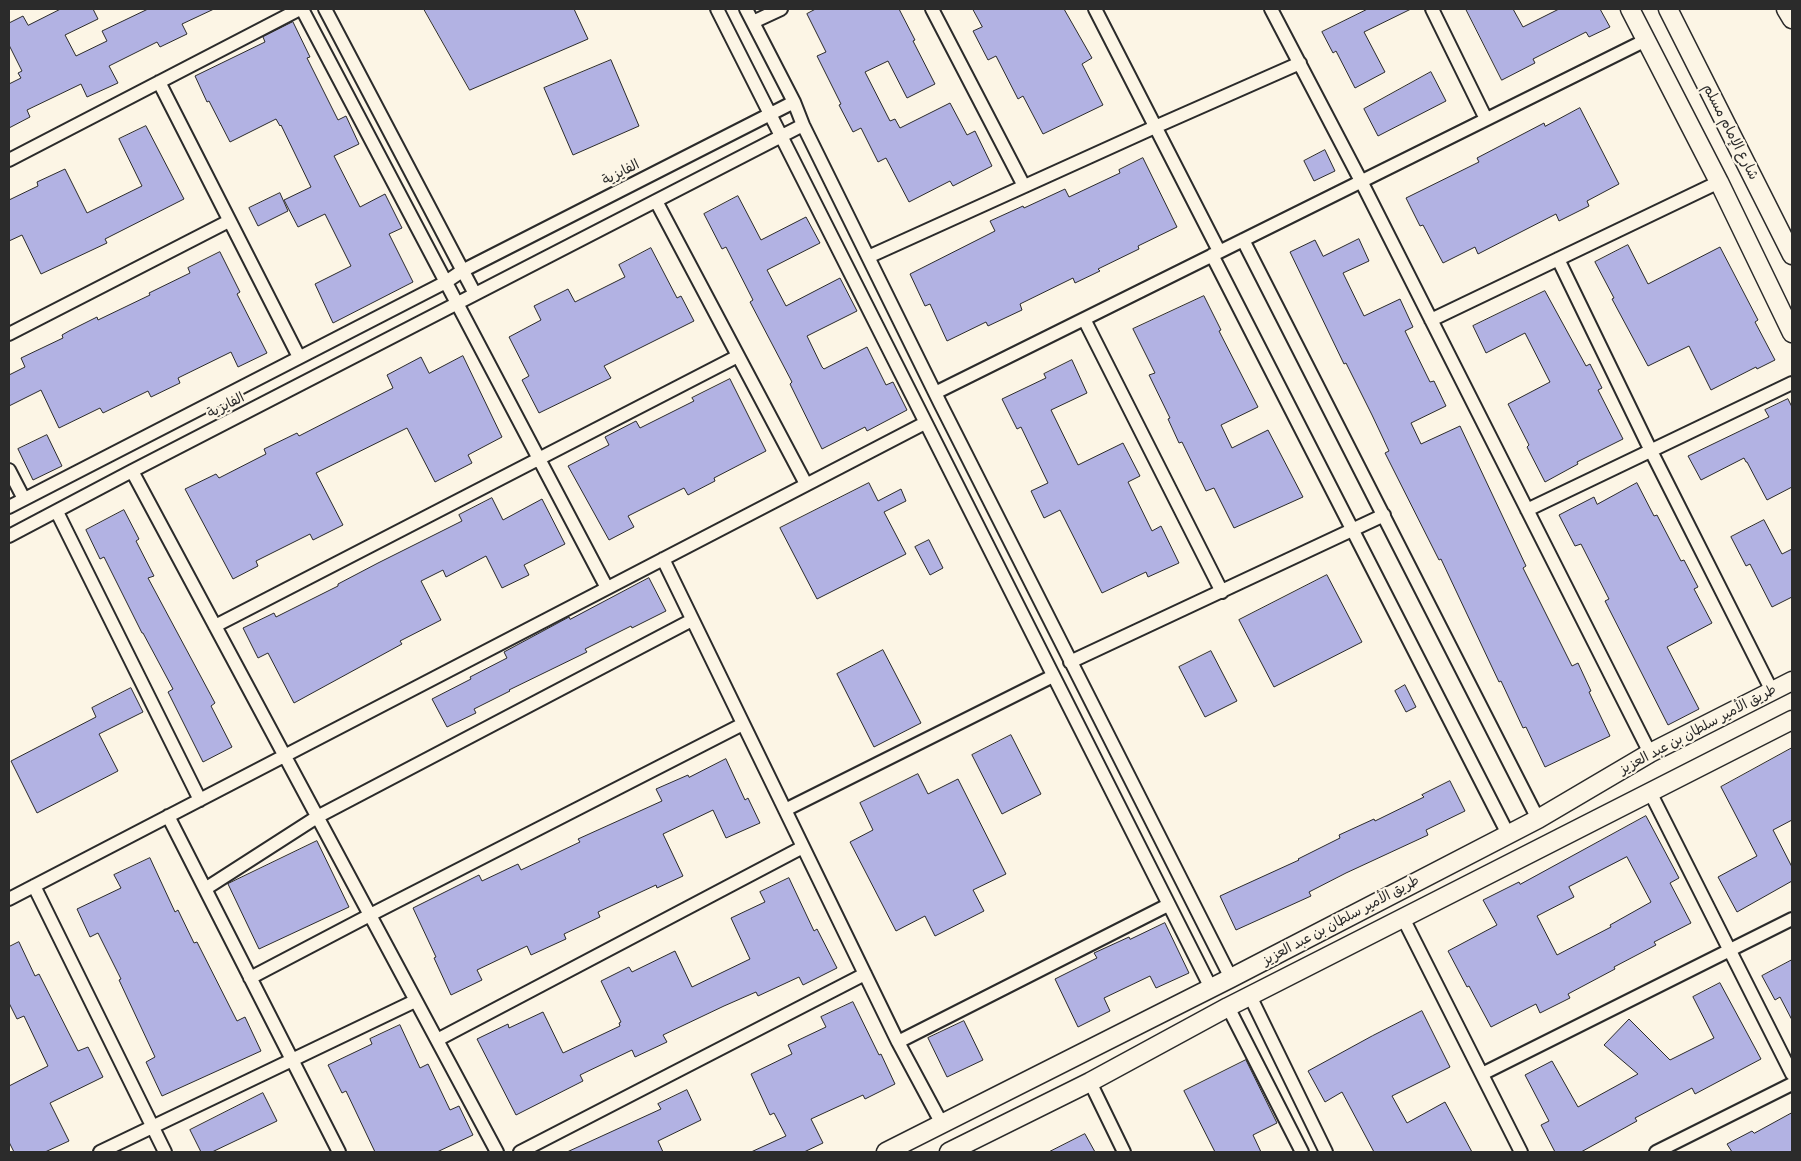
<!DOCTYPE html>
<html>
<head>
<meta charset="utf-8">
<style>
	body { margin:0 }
	#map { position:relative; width:1801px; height:1161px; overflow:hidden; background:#fcf5e5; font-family:Pangolin,sans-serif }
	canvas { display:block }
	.frame { position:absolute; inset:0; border:10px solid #2b2b2b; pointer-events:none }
</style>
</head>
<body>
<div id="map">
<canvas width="1801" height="1161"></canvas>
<div class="frame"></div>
</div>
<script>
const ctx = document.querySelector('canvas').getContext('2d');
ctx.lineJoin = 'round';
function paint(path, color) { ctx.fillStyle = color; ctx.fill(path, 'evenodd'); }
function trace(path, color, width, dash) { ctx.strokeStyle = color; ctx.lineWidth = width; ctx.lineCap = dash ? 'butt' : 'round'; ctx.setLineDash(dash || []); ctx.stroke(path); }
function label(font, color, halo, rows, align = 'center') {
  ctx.font = font + ' Pangolin,"Playpen Sans Arabic",sans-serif'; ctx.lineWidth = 4.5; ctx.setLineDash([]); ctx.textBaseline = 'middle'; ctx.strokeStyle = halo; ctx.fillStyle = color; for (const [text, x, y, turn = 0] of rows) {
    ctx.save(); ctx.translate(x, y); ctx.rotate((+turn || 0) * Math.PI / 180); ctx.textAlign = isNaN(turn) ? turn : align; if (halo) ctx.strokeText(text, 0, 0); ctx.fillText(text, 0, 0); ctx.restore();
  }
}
const building = new Path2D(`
	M 61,9 L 93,9 L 98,19 L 65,35 L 76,56 L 107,41 L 102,31 L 148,9 L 214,9 L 182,24 L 187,34 L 160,47 L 157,42 L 109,66 L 118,83 L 87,97 L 81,84 L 27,110 L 30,117 L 9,128 L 9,84 L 21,78 L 18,73 L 22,71 L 9,45 L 9,23 L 23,16 L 28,25 Z
	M 424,9 L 574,9 L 588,39 L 470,90 Z
	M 816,9 L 899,9 L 915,40 L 913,41 L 935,84 L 907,98 L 888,61 L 865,72 L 890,121 L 895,119 L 900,128 L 950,103 L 967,135 L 975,131 L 992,166 L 953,186 L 950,181 L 909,202 L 886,158 L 878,162 L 861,128 L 853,132 L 839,105 L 841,104 L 817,56 L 826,52 L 807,14 Z
	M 973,9 L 1064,9 L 1092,58 L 1082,64 L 1103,105 L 1043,134 L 1023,96 L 1018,99 L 996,56 L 988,60 L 973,31 L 982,27 Z
	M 1368,9 L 1411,9 L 1364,32 L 1385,72 L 1355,88 L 1336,51 L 1333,53 L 1322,32 Z
	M 1466,9 L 1513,9 L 1523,27 L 1559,9 L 1600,9 L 1610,27 L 1589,37 L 1586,32 L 1533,59 L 1535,63 L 1502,80 Z
	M 293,22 L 310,57 L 307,58 L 338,120 L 346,116 L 359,144 L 334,156 L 360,207 L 385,194 L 402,228 L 389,234 L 413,282 L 333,323 L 315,284 L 351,266 L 325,214 L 298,227 L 284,200 L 311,187 L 281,125 L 280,126 L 276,119 L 230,142 L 209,101 L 207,102 L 195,76 L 265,42 L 263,37 Z
	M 611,60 L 639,126 L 573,155 L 544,88 Z
	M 1431,72 L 1446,101 L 1378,136 L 1364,109 Z
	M 1580,108 L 1619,184 L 1587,201 L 1589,206 L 1559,221 L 1556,214 L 1478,254 L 1475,247 L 1443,263 L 1423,225 L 1420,226 L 1406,198 L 1479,162 L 1477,158 L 1544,123 L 1545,126 Z
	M 146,126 L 184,199 L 105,239 L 107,243 L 41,274 L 22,235 L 9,241 L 9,200 L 38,186 L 37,182 L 65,169 L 87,213 L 142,186 L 119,139 Z
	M 1325,150 L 1335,171 L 1314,181 L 1304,161 Z
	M 1143,158 L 1177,227 L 1138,246 L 1139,249 L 1098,269 L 1100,271 L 1075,283 L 1073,278 L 1020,304 L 1022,310 L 988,326 L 986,322 L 947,341 L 930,304 L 925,306 L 910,274 L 995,231 L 990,221 L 1023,206 L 1024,208 L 1065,189 L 1069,197 L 1120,173 L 1119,170 Z
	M 280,193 L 288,211 L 258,226 L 249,208 Z
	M 738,196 L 761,240 L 806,217 L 820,243 L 767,270 L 786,306 L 840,278 L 857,311 L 807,336 L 822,367 L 824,369 L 867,347 L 886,385 L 893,382 L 907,410 L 867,431 L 865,427 L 822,449 L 790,384 L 792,382 L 750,302 L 753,300 L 726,247 L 722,249 L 704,214 Z
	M 1359,239 L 1369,261 L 1343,273 L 1364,316 L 1400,299 L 1413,327 L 1405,331 L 1430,382 L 1434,381 L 1446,406 L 1411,423 L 1421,444 L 1460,426 L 1526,566 L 1523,568 L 1572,666 L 1578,663 L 1591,691 L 1589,692 L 1610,736 L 1545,767 L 1526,727 L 1523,728 L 1501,681 L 1499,682 L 1441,559 L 1439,560 L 1385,453 L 1389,451 L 1372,415 L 1346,363 L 1344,364 L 1290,252 L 1315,240 L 1323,256 Z
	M 1628,245 L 1648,284 L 1720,247 L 1758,320 L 1755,322 L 1775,360 L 1757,369 L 1756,367 L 1711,390 L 1689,346 L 1648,366 L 1612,299 L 1614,298 L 1595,262 Z
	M 651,248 L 677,298 L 681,296 L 694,321 L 604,366 L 611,378 L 539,413 L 522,380 L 529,376 L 509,337 L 541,320 L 534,306 L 568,289 L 575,302 L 625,277 L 619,265 Z
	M 220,252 L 240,292 L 237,294 L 267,353 L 238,367 L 231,352 L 178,378 L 180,383 L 151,397 L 148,391 L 103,413 L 100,408 L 59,428 L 41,390 L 9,406 L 9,375 L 25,367 L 21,358 L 63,338 L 62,335 L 69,331 L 97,317 L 98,320 L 150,295 L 149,293 L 190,273 L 188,268 Z
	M 1545,291 L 1586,366 L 1590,364 L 1602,388 L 1598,390 L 1623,439 L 1577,462 L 1578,464 L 1545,482 L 1527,447 L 1529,445 L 1508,404 L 1550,382 L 1525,333 L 1486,353 L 1473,326 Z
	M 1204,296 L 1221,330 L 1219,331 L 1258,407 L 1221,425 L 1232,448 L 1268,430 L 1303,497 L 1234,528 L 1214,488 L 1206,491 L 1182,442 L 1179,443 L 1168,419 L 1170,418 L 1149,375 L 1155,373 L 1133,329 Z
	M 463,356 L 502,437 L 468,455 L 472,463 L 435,482 L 407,428 L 316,473 L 343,525 L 313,540 L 310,534 L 256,561 L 258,566 L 233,579 L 185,489 L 216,474 L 219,478 L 266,454 L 264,449 L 297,433 L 299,436 L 393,388 L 387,375 L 421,357 L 429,373 Z
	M 1072,360 L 1087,393 L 1051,410 L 1078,465 L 1123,443 L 1140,476 L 1128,482 L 1152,531 L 1161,526 L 1179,563 L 1148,577 L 1146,572 L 1102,593 L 1060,510 L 1044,518 L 1031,491 L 1048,483 L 1021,427 L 1017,429 L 1002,399 L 1046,378 L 1044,374 Z
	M 730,379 L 766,451 L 714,478 L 715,481 L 688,495 L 684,488 L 628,516 L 634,527 L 609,540 L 568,466 L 609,445 L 605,437 L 636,421 L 640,428 L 694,401 L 692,398 Z
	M 1788,399 L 1792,407 L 1792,487 L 1767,500 L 1747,462 L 1746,462 L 1744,458 L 1701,480 L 1688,456 L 1769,417 L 1765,410 Z
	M 47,435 L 62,466 L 33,480 L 18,449 Z
	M 869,483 L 878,501 L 901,489 L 906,501 L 884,512 L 906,554 L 817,599 L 780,528 Z
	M 1637,483 L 1654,516 L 1657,515 L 1681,561 L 1684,560 L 1698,587 L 1694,589 L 1712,623 L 1667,647 L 1699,709 L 1668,725 L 1605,601 L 1609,599 L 1581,544 L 1575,546 L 1559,515 L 1594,497 L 1597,504 Z
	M 492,498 L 503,520 L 542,499 L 565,544 L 524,565 L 529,575 L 502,588 L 486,556 L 446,577 L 443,570 L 421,581 L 441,620 L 400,641 L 402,644 L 294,703 L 268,653 L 258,658 L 243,628 L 274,613 L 276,617 L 338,586 L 338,584 L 378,563 L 462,521 L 459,515 Z
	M 124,510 L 139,539 L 136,541 L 154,576 L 148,578 L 215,703 L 211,706 L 232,747 L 203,762 L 168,692 L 173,689 L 143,633 L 142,633 L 104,557 L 100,559 L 86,530 Z
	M 1764,520 L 1782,554 L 1792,549 L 1792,597 L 1772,607 L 1750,564 L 1746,566 L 1731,537 Z
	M 929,540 L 943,568 L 930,575 L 915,547 Z
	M 1327,575 L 1362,642 L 1274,687 L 1239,620 Z
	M 649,578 L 666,611 L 632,628 L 631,626 L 585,649 L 587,652 L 509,690 L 510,691 L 474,709 L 476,713 L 447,727 L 432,699 L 471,679 L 470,677 L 507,658 L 504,652 L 569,617 L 570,619 Z
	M 883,650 L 921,723 L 874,747 L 837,674 Z
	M 1211,651 L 1237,701 L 1205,717 L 1179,667 Z
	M 1405,685 L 1416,707 L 1406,712 L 1395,691 Z
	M 131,688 L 143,712 L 99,734 L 118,771 L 37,813 L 11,761 L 96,717 L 92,708 Z
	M 1011,735 L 1041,794 L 1002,814 L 972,755 Z
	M 1792,748 L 1792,820 L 1773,830 L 1792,867 L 1792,881 L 1737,912 L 1718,877 L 1757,856 L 1721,787 Z
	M 726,759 L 745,800 L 748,798 L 760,823 L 726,838 L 713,810 L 663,834 L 683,876 L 657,888 L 656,885 L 598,912 L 600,917 L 564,934 L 566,939 L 531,955 L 527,946 L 477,970 L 482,980 L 451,995 L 434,958 L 436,957 L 413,908 L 479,875 L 482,881 L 518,864 L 521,870 L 580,842 L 578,839 L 662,801 L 656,789 L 688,775 L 689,777 Z
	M 918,774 L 928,794 L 958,779 L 1006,874 L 973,890 L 984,911 L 935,936 L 925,916 L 896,931 L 850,842 L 873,830 L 860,803 Z
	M 1450,781 L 1465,811 L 1426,830 L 1428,835 L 1346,873 L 1309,892 L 1311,896 L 1236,930 L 1220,896 L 1299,860 L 1298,859 L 1340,838 L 1339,835 L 1374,819 L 1375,821 L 1424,797 L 1422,795 Z
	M 1646,816 L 1679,878 L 1670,883 L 1691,923 L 1654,942 L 1656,945 L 1614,967 L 1615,969 L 1568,994 L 1570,998 L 1540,1013 L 1536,1004 L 1491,1027 L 1469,986 L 1467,987 L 1448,951 L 1497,925 L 1483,900 L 1519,882 L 1520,884 ZM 1627,857 L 1651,902 L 1610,925 L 1611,927 L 1557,955 L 1537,916 L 1574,897 L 1569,887 Z
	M 317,841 L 349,907 L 259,949 L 228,884 Z
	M 150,858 L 175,912 L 178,910 L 194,943 L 197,942 L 237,1021 L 245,1017 L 261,1051 L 162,1096 L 146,1062 L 155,1057 L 119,980 L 121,979 L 98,933 L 90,937 L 77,909 L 121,888 L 114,875 Z
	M 789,878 L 814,931 L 817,929 L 837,968 L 803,985 L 799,977 L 758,996 L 756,992 L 724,1006 L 663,1035 L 667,1042 L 635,1057 L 632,1050 L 580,1075 L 583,1081 L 516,1115 L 477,1039 L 508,1024 L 509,1028 L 543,1012 L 563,1053 L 620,1026 L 619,1023 L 621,1022 L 601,981 L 629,967 L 632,972 L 675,951 L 692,987 L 750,959 L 731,918 L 765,902 L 760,892 Z
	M 1165,923 L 1189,973 L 1156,988 L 1150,976 L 1104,998 L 1110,1011 L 1078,1027 L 1055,979 L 1097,958 L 1094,953 L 1129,937 L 1130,939 Z
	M 19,942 L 35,976 L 39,974 L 78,1051 L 88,1047 L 103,1077 L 50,1103 L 69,1141 L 45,1152 L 14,1152 L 9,1142 L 9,1086 L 48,1066 L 24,1016 L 17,1019 L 9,1003 L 9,947 Z
	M 1792,960 L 1792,1020 L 1780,997 L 1775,1000 L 1762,976 Z
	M 1720,983 L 1761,1059 L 1695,1094 L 1692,1088 L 1635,1118 L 1637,1121 L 1581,1152 L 1555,1152 L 1541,1125 L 1549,1121 L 1525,1075 L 1552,1061 L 1578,1107 L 1638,1074 L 1604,1045 L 1629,1019 L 1670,1060 L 1714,1038 L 1693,997 Z
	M 853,1002 L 879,1055 L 881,1054 L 895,1084 L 865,1099 L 863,1095 L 811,1119 L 823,1143 L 804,1152 L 751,1152 L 786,1136 L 774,1113 L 770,1115 L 751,1074 L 792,1054 L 788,1045 L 826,1027 L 821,1017 Z
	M 1422,1011 L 1450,1067 L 1392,1096 L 1407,1123 L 1445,1102 L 1472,1152 L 1374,1152 L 1342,1092 L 1325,1102 L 1308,1071 L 1372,1036 Z
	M 964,1021 L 983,1060 L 947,1077 L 928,1038 Z
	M 400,1025 L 420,1068 L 428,1064 L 450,1110 L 459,1106 L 473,1135 L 437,1152 L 375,1152 L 346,1091 L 342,1093 L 328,1065 L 372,1044 L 370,1039 Z
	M 1246,1060 L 1277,1123 L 1253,1135 L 1261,1152 L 1215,1152 L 1184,1091 Z
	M 687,1090 L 701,1120 L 658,1141 L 663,1152 L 567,1152 L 661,1109 L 658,1104 Z
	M 263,1093 L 277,1121 L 212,1152 L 201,1152 L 190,1130 Z
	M 1792,1113 L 1792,1152 L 1732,1152 L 1727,1144 L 1752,1131 L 1754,1133 Z
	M 1085,1134 L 1095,1152 L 1049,1152 Z`);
paint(building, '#b2b2e3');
trace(building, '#2b2b2b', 1);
const street = new Path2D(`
	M 302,9 L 607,588
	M 325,9 L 475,294
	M 717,9 L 1211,988
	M 746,9 L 794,102 L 803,125 L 940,403 L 1231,978
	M 932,9 L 1024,186
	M 1095,9 L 1219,251
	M 1271,9 L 1361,181 L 1650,753
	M 1432,9 L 1486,119
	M 753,22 L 781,9
	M 159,82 L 299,357
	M 9,160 L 300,9
	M 656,201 L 806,484
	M 1243,240 L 1538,819
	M 1212,255 L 1508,834
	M 868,257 L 1155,127 L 1300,63
	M 1558,259 L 1651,451 L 1772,691
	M 1084,319 L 1222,592
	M 1431,320 L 1719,182
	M 9,334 L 229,221
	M 935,393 L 1646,40
	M 9,470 L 24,499
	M 132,471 L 497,1152
	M 9,507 L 446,282 L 462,271 L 794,102
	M 1527,510 L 1792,383
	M 57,512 L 200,800
	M 9,536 L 132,471 L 803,125
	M 663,559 L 898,1042 L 942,1124
	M 215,626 L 738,356
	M 1070,662 L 1384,515
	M 1650,792 L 1792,1074
	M 785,810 L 1053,676
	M 168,816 L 339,1152
	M 34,886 L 165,1152
	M 205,889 L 317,817 L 692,620
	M 9,899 L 925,423
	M 1403,918 L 1521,1152
	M 250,978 L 370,915 L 743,724
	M 1250,996 L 1326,1152
	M 1228,1007 L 1302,1152
	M 437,1040 L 803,847
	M 898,1042 L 1168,905
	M 1482,1074 L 1792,919
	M 1090,1082 L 1124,1152
	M 100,1152 L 415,1001
	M 520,1152 L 865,974
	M 1656,1152 L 1792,1084`);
const secondary = new Path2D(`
	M 1630,9 L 1719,182 L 1792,333
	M 1668,9 L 1792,255
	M 1786,9 L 1792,19
	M 886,1152 L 1231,978 L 1538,819 L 1650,753 L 1792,681
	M 949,1152 L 1090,1082 L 1228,1007 L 1792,720`);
trace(street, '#2b2b2b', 16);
trace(secondary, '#2b2b2b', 21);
trace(street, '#fcf5e5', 12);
trace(secondary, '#fcf5e5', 18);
label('14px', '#2b2b2b', '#fcf5e5', [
	["شارع الإمام مسلم",1730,132,63],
	["الفايزية",621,173,-27],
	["الفايزية",226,406,-27],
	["طريق الأمير سلطان بن عبد العزيز",1698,730,-28],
	["طريق الأمير سلطان بن عبد العزيز",1341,921,-28]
]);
</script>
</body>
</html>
